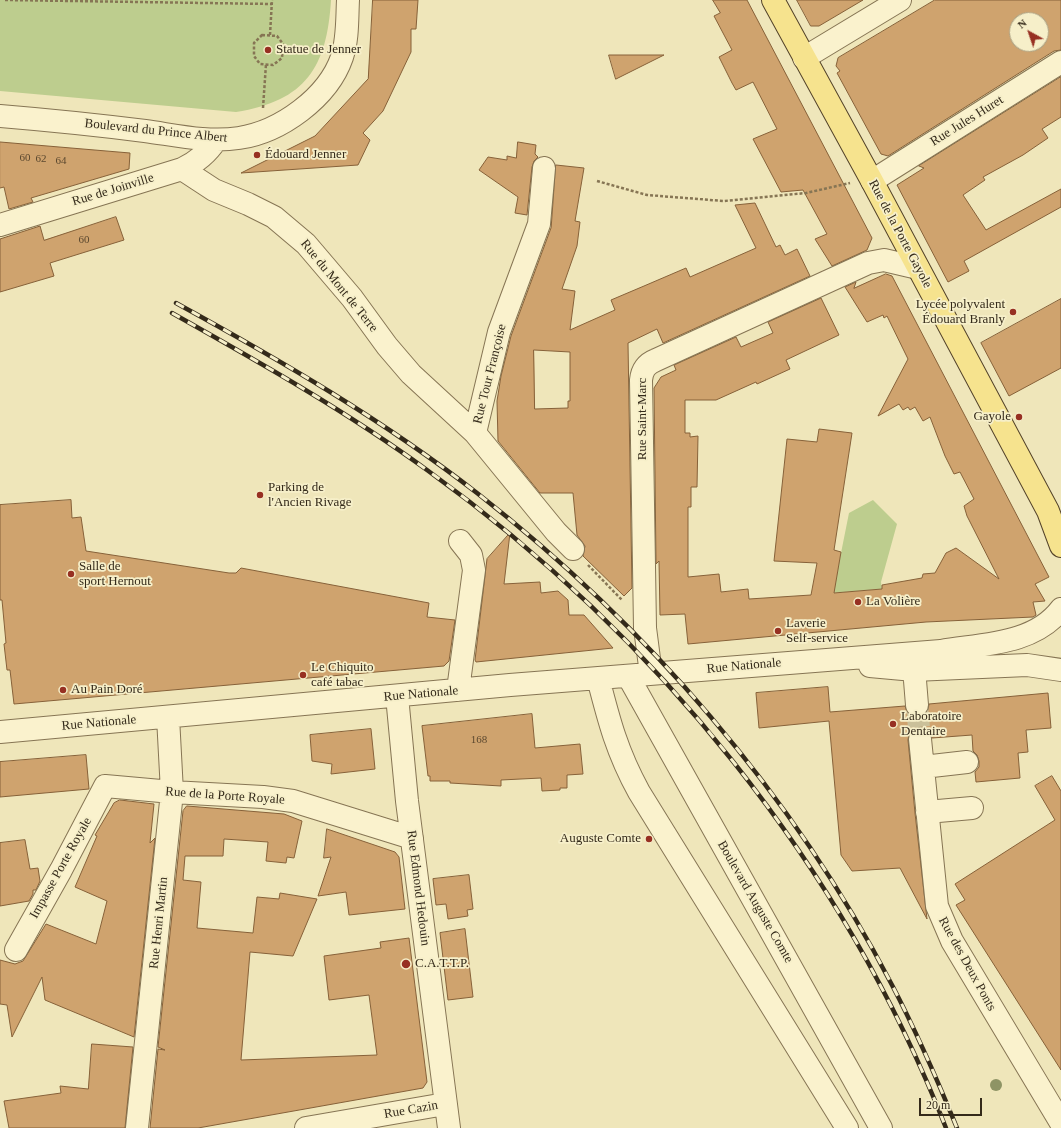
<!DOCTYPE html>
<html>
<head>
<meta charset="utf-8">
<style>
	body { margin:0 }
	#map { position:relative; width:1061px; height:1128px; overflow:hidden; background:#efe6ba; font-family:Georgia,serif }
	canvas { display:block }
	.north { position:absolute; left:1009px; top:12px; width:40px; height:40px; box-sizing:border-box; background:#f6efc9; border:1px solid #a8a083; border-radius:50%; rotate:320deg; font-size:11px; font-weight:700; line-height:16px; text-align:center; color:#342a1a }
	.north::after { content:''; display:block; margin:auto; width:14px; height:18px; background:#973022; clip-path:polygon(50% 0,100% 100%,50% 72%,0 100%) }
	.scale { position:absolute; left:919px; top:1098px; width:63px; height:18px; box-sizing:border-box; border:2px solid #342a1a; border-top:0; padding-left:5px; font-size:12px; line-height:14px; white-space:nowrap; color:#342a1a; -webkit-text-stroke:3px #f6efc9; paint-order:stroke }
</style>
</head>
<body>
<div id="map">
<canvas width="1061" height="1128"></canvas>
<div class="north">N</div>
<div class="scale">20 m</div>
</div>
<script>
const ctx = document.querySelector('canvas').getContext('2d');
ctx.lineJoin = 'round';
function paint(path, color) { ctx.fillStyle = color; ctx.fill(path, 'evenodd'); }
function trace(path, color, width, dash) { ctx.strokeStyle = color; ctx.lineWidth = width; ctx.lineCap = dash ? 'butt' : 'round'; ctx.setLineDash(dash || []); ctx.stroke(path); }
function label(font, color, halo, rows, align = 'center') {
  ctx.font = font + ' Georgia,serif'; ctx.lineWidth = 3.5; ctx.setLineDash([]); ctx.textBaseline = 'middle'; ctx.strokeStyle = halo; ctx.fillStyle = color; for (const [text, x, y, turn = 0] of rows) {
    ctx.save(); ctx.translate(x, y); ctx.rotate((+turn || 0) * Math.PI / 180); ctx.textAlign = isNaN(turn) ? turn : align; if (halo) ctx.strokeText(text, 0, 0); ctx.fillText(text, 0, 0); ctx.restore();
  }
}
paint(new Path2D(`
	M 0,0 L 331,0 C 327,67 306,101 236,112 L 0,91 Z
	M 873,500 L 897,524 L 881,582 L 882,589 L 833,593 L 849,513 Z`), '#bdcd8e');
const building = new Path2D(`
	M 373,0 L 418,0 L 416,29 L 411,29 L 411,52 L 383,111 L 363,133 L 370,140 L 358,165 L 241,173 L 315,136 L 368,79 Z
	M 713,0 L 747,0 L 872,238 L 867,250 L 832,266 L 815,239 L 827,234 L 803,190 L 781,192 L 753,139 L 777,129 L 753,82 L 736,90 L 732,83 L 719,57 L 732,50 L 714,16 L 720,13 Z
	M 797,0 L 863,0 L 819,26 L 811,26 Z
	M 935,0 L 1061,0 L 1061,50 L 1054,51 L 888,156 L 881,154 L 837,73 L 840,71 L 836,66 L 838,58 ZM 1017,20 L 1041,20 L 1041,44 L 1017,44 Z
	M 609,55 L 664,55 L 616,79 Z
	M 1061,77 L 1061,117 L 1042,129 L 1048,138 L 1023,155 L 983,177 L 985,180 L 963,195 L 986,230 L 1061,189 L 1061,207 L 964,261 L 969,271 L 948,282 L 897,185 L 924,168 L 919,166 Z
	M 0,142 L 130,153 L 129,169 L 31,198 L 33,202 L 9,209 L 4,187 L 0,188 Z
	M 518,142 L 536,145 L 535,154 L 538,157 L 534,161 L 532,167 L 527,215 L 515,213 L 518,197 L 479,170 L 488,157 L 507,160 L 507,156 L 516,158 Z
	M 556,165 L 584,168 L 575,221 L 580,222 L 577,246 L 562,289 L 575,291 L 570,330 L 615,310 L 611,300 L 644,286 L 686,268 L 690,277 L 756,248 L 735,205 L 755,203 L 776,247 L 780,245 L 785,255 L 797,249 L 810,276 L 663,343 L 657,329 L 628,343 L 632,588 L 624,596 L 583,556 L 585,546 L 577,535 L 573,493 L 540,493 L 498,441 L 497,401 L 501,376 L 511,336 L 551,228 ZM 534,350 L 570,352 L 570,401 L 568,401 L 568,408 L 535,409 Z
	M 116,217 L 124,240 L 50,263 L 54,276 L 0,292 L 0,239 L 40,226 L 44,240 Z
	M 886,274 L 892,276 L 1049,577 L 1035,584 L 1045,601 L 1033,602 L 1036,615 L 1033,617 L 926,622 L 688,644 L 685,614 L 660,615 L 659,561 L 656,564 L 654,388 L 661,377 L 676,370 L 674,365 L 736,337 L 741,347 L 773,333 L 768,322 L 821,298 L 839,335 L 786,360 L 790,369 L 757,384 L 756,382 L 716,400 L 685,400 L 685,433 L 690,433 L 690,437 L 698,436 L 697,487 L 691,487 L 691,507 L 688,507 L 688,577 L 719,574 L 721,592 L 748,589 L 749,599 L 811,595 L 817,563 L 774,561 L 787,439 L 817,442 L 819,429 L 852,433 L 834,550 L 841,552 L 834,593 L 882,589 L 882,585 L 922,578 L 923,574 L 935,573 L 946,553 L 956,548 L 999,579 L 967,516 L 964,506 L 974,499 L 960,472 L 954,474 L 945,456 L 930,417 L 923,421 L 915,407 L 910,410 L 908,407 L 903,410 L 899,404 L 878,416 L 908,359 L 887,316 L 884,318 L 883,315 L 867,322 L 845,287 L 856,282 L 854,288 Z
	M 1061,299 L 1061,368 L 1009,396 L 981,343 Z
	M 71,500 L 72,518 L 81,517 L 86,551 L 229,573 L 236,573 L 241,568 L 429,603 L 427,617 L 455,620 L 449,661 L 444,666 L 14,704 L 10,670 L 7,670 L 4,644 L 6,643 L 2,600 L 0,600 L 0,505 Z
	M 510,533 L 504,584 L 540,582 L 541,593 L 558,591 L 568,600 L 569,615 L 584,615 L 613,648 L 476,662 L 475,660 L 487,559 Z
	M 828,687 L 830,712 L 905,706 L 907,712 L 911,716 L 918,717 L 924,715 L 928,710 L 929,704 L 1048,693 L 1051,728 L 1026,730 L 1028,752 L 1018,753 L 1020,778 L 976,782 L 975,772 L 979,767 L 979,761 L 977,755 L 973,751 L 972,735 L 932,738 L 930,731 L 925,727 L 919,727 L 913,729 L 909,734 L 908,740 L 915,813 L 927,919 L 900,868 L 852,871 L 841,855 L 829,721 L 759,728 L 756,693 Z
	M 532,714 L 535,748 L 580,744 L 583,774 L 567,775 L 567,788 L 560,788 L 560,790 L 542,791 L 541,778 L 501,780 L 501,786 L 450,783 L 450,781 L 430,781 L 430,776 L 428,776 L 422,726 Z
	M 371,729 L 375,769 L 331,774 L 332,764 L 312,761 L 310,735 Z
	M 86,755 L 89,789 L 0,797 L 0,762 Z
	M 1052,776 L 1061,791 L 1061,1070 L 956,905 L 965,900 L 955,884 L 1055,820 L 1035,786 Z
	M 120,800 L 154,804 L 150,843 L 155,838 L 134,1037 L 45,1000 L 42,977 L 12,1037 L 7,1005 L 0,1004 L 0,960 L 15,964 L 23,961 L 46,924 L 96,944 L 107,901 L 75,887 L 97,836 L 95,835 L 114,803 Z
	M 187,806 L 284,814 L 302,821 L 294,858 L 287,857 L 286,863 L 266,861 L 268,842 L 224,839 L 223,856 L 185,856 L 183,880 L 201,882 L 197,928 L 253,933 L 257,897 L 279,899 L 280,893 L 317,899 L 293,956 L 250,952 L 241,1060 L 377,1055 L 369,995 L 329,1000 L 324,956 L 381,948 L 380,942 L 409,938 L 427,1082 L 423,1088 L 198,1128 L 150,1128 L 158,1049 L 165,1050 L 158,1047 L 183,811 Z
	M 327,829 L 395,852 L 399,857 L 405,909 L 349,915 L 346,892 L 318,896 L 331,857 L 324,858 Z
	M 25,840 L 30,869 L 38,868 L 40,881 L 36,890 L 33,890 L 33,894 L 29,901 L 0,906 L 0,843 Z
	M 469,875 L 473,909 L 467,910 L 468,916 L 448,919 L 446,904 L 436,905 L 433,879 Z
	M 465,929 L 473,997 L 448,1000 L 440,933 Z
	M 92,1044 L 133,1047 L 125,1128 L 9,1128 L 4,1101 L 61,1093 L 60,1086 L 88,1089 Z`);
paint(building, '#cfa36e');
trace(building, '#866139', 1);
trace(new Path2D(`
	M 917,705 L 920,739`), '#cac09a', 22, [22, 11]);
const minor = new Path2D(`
	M 804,58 L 900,0
	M 0,116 C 48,120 97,125 145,131 C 175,135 208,143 239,138 C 280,132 328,98 342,57 C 348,39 347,19 348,0
	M 182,169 L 214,190 L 248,204 L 274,217 L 306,244 L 352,298 L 387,346 L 411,374 L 475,433 L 556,532 L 573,549
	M 872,181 L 1061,62
	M 0,225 L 182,169 C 197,162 207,154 216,140
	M 475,433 L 499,332 L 539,224 L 544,168
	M 913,656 L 917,705
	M 870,666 L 914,670 L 1027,665 L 1061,670
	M 651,674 L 645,628 L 641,380 C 642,370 646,364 656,360 L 868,263 L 884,260 L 918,268
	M 628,676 L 881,1128
	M 598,678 C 609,721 617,752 639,792 L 847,1128
	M 458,690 L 474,570 L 471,555 L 460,541
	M 397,696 L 407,801 L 449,1128
	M 0,732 L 510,685 L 941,651 C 981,644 1034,645 1061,609
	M 920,739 L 937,906 L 952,941 L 1061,1123
	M 923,767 L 967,762
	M 927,812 L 972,808
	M 16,950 L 61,870 L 105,786 L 172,792 L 263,797 L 293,801 L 412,838
	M 137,1128 L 172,792 L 168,717
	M 306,1128 L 445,1104`);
const major = new Path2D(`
	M 773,0 L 872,181 L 1048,511 L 1061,546`);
trace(minor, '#867554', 24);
trace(major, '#534229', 24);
trace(new Path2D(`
	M 5,0 L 272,4
	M 262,35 L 277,36 L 283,44 L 282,58 L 273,65 L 260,64 L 254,56 L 254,43 Z
	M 270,35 L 272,0
	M 263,108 L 266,64
	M 597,181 L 647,195 L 724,201 L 806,193 L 850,183
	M 588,565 L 622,600`), '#867554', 2.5, [3, 2]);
trace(minor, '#faf2cd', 22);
trace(major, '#f6e38e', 22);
const rail = new Path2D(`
	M 176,303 C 280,360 383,420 477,493 C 646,625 793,794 892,985 C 916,1031 937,1079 957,1128
	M 172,313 C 259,362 346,411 427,470 C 655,634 843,865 946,1128`);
trace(rail, '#342a1a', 4.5);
trace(rail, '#f6efc9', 3, [9]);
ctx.fillStyle = '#8e9465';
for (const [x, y] of [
	[996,1085]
]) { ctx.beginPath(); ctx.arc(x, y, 6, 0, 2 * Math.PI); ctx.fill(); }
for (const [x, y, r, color] of [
	[268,50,4,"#973022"],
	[257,155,4,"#973022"],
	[1013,312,4,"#973022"],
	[1019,417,4,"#973022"],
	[260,495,4,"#973022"],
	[71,574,4,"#973022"],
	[858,602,4,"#973022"],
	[778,631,4,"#973022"],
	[303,675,4,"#973022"],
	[63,690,4,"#973022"],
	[893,724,4,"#973022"],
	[649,839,4,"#973022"],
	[406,964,5,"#973022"]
]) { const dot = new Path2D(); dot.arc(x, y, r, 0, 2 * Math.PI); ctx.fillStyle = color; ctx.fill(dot); trace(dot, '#f6efc9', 1.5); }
label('11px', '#5b482f', null, [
	["60",25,158],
	["62",41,159],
	["64",61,161],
	["60",84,240],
	["168",479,740]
]);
label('13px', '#342a1a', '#f6efc9', [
	["Statue de Jenner",276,50],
	["Édouard Jenner",265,155],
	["Lycée polyvalent",1005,305,"right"],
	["Édouard Branly",1005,320,"right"],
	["Gayole",1011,417,"right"],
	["Parking de",268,488],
	["l'Ancien Rivage",268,503],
	["Salle de",79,567],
	["sport Hernout",79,582],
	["La Volière",866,602],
	["Laverie",786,624],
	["Self-service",786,639],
	["Le Chiquito",311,668],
	["café tabac",311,683],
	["Au Pain Doré",71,690],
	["Laboratoire",901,717],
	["Dentaire",901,732],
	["Auguste Comte",641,839,"right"],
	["C.A.T.T.P.",415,964]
], 'left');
label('13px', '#342a1a', '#f6efc9', [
	["Rue Jules Huret",967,121,-32],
	["Boulevard du Prince Albert",156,131,6],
	["Rue de Joinville",113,190,-17],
	["Rue de la Porte Gayole",900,234,62],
	["Rue du Mont de Terre",339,286,51],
	["Rue Tour Françoise",490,374,-76],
	["Rue Saint-Marc",643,419,-90],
	["Rue Nationale",744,666,-5],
	["Rue Nationale",421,694,-5],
	["Rue Nationale",99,723,-5],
	["Rue de la Porte Royale",225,796,4],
	["Impasse Porte Royale",61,868,-61],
	["Rue Edmond Hedouin",418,888,83],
	["Boulevard Auguste Comte",755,902,60],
	["Rue Henri Martin",159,923,-84],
	["Rue des Deux Ponts",967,964,61],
	["Rue Cazin",411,1110,-10]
]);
</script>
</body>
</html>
